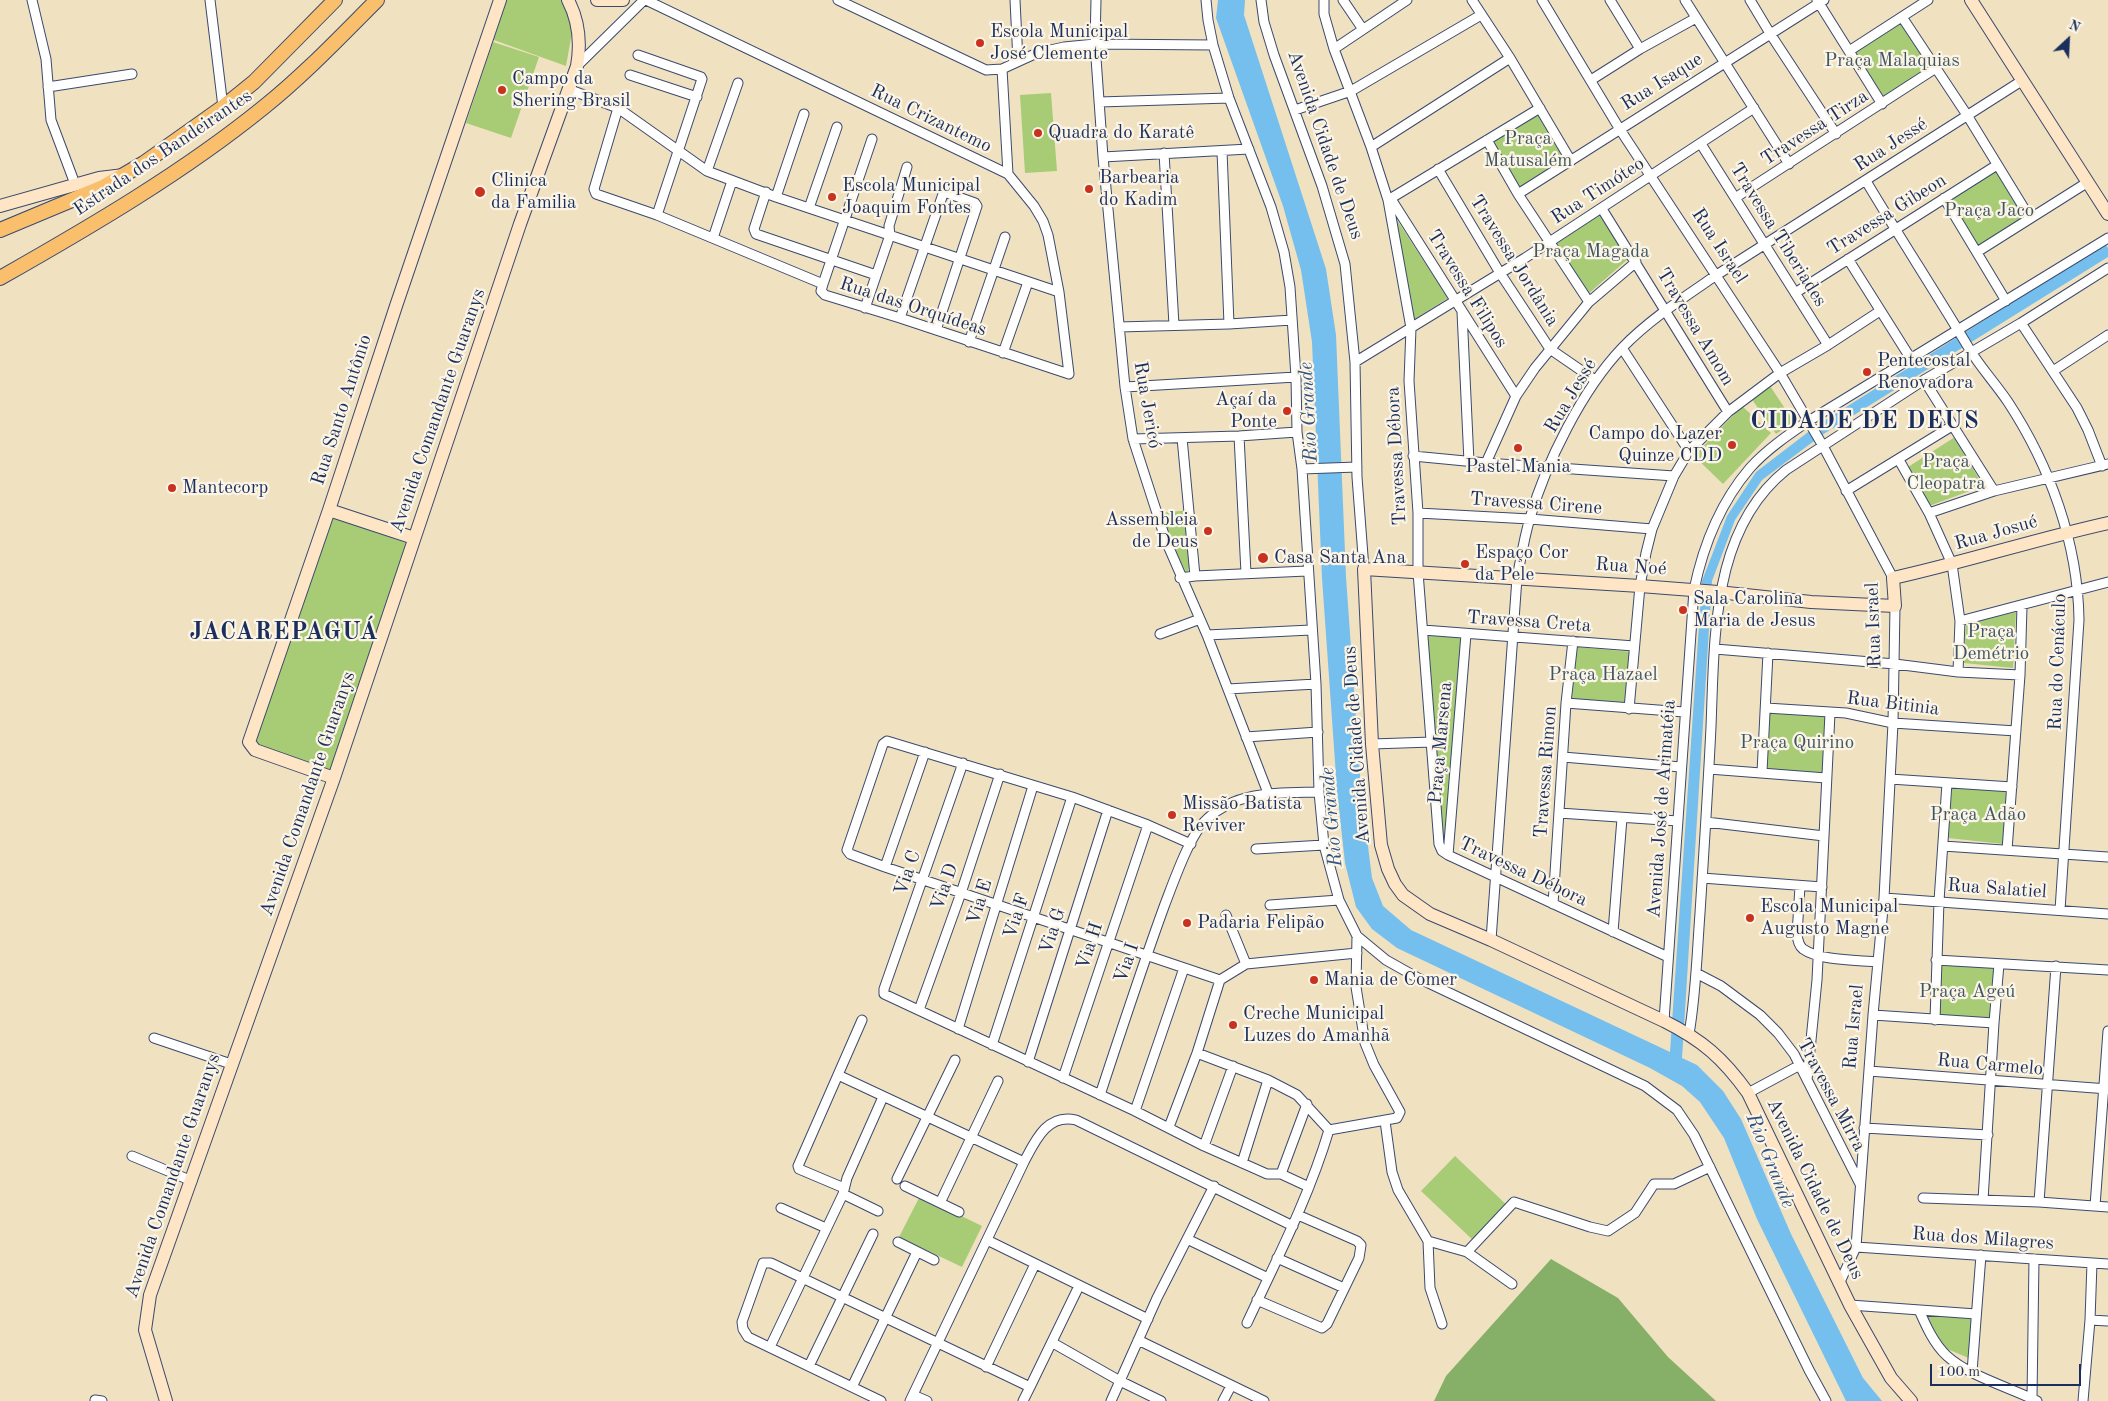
<!DOCTYPE html>
<html>
<head>
<meta charset="utf-8">
<style>
	body { margin:0 }
	#map { position:relative; width:2108px; height:1401px; overflow:hidden; background:#f0e1c1; font-family:"Old Standard TT",serif }
	canvas { display:block }
	.north { position:absolute; left:2043px; top:15px; width:50px; height:50px; -webkit-text-stroke:4px #fcf5e5; paint-order:stroke; rotate:25deg; font-size:14px; font-weight:700; line-height:20px; text-align:center; color:#1b2f5e }
	.north::after { content:''; display:block; margin:auto; width:18px; height:22px; background:#1b2f5e; clip-path:polygon(50% 0,100% 100%,50% 72%,0 100%) }
	.scale { position:absolute; left:1930px; top:1364px; width:151px; height:22px; box-sizing:border-box; border:2px solid #1b2f5e; border-top:0; padding-left:6px; font-size:15px; line-height:18px; white-space:nowrap; color:#1b2f5e; -webkit-text-stroke:4px #fcf5e5; paint-order:stroke }
</style>
</head>
<body>
<div id="map">
<canvas width="2108" height="1401"></canvas>
<div class="north">N</div>
<div class="scale">100 m</div>
</div>
<script>
const ctx = document.querySelector('canvas').getContext('2d');
ctx.lineJoin = 'round';
function paint(path, color) { ctx.fillStyle = color; ctx.fill(path, 'evenodd'); }
function trace(path, color, width, dash) { ctx.strokeStyle = color; ctx.lineWidth = width; ctx.lineCap = dash ? 'butt' : 'round'; ctx.setLineDash(dash || []); ctx.stroke(path); }
function label(font, color, halo, rows, align = 'center') {
  ctx.font = font + ' "Old Standard TT",serif'; ctx.lineWidth = 4.5; ctx.setLineDash([]); ctx.textBaseline = 'middle'; ctx.strokeStyle = halo; ctx.fillStyle = color; for (const [text, x, y, turn = 0] of rows) {
    ctx.save(); ctx.translate(x, y); ctx.rotate((+turn || 0) * Math.PI / 180); ctx.textAlign = isNaN(turn) ? turn : align; if (halo) ctx.strokeText(text, 0, 0); ctx.fillText(text, 0, 0); ctx.restore();
  }
}
paint(new Path2D(`
	M 503,0 L 562,0 L 573,27 L 566,66 L 491,39 Z
	M 1901,22 L 1931,69 L 1883,99 L 1853,52 Z
	M 493,42 L 539,57 L 511,138 L 466,123 Z
	M 1051,93 L 1057,171 L 1025,173 L 1020,95 Z
	M 1537,110 L 1566,159 L 1519,188 L 1489,143 Z
	M 1997,170 L 2030,222 L 1981,252 L 1949,200 Z
	M 1599,213 L 1628,259 L 1587,295 L 1553,244 Z
	M 1395,217 L 1448,298 L 1410,322 Z
	M 1770,386 L 1794,422 L 1776,434 L 1751,398 Z
	M 1742,406 L 1771,433 L 1723,484 L 1694,456 Z
	M 1955,437 L 1983,486 L 1929,506 L 1908,467 Z
	M 1190,510 L 1191,544 L 1188,576 L 1173,546 L 1160,513 Z
	M 332,517 L 409,544 L 334,777 L 266,753 L 253,736 Z
	M 2016,612 L 2013,668 L 1964,663 L 1966,624 Z
	M 1426,634 L 1464,637 L 1451,858 L 1442,854 Z
	M 1575,647 L 1634,652 L 1629,703 L 1572,700 Z
	M 1770,710 L 1828,715 L 1824,777 L 1767,772 Z
	M 1952,787 L 2006,790 L 2003,844 L 1948,838 Z
	M 1942,963 L 1995,967 L 1991,1020 L 1939,1016 Z
	M 1455,1156 L 1511,1209 L 1477,1244 L 1421,1191 Z
	M 920,1196 L 982,1226 L 962,1267 L 899,1237 Z
	M 1926,1313 L 1972,1316 L 1971,1359 L 1940,1346 Z`), '#a8cc76');
paint(new Path2D(`
	M 1551,1259 L 1618,1298 L 1668,1357 L 1716,1401 L 1434,1401 L 1446,1376 Z`), '#86b067');
paint(new Path2D(`
	M 1218,0 L 1245,0 L 1244,15 L 1326,269 L 1336,335 L 1346,577 L 1361,789 L 1368,846 L 1372,878 L 1383,906 L 1411,930 L 1670,1052 L 1702,581 L 1727,516 L 1756,472 L 1816,426 L 2105,244 L 2108,248 L 2108,257 L 1822,435 L 1762,480 L 1735,520 L 1712,581 L 1682,1058 L 1697,1065 L 1723,1091 L 1741,1119 L 1791,1234 L 1863,1378 L 1882,1401 L 1846,1401 L 1757,1219 L 1724,1138 L 1700,1102 L 1682,1086 L 1650,1068 L 1397,948 L 1372,929 L 1356,907 L 1345,863 L 1337,790 L 1322,578 L 1312,342 L 1301,270 L 1283,206 L 1216,18 Z`), '#74bfed');
const street = new Path2D(`
	M 32,0 L 46,59 L 51,120 L 75,184
	M 210,0 L 223,107
	M 838,0 L 986,70 L 1002,69 L 1037,53 L 1064,47 L 1095,44 L 1213,45
	M 1015,0 L 1018,61
	M 1096,0 L 1095,44 L 1103,157 L 1125,387 L 1133,439 L 1166,541 L 1207,635 L 1268,793
	M 1206,0 L 1208,20 L 1213,45 L 1229,98 L 1271,207 L 1284,252 L 1290,287 L 1296,377 L 1297,432 L 1302,469 L 1316,684 L 1319,792 L 1324,845 L 1339,900 L 1357,936 L 1356,987 L 1365,1043 L 1374,1065 L 1400,1112 L 1397,1118 L 1329,1130
	M 1261,0 L 1264,22 L 1274,55 L 1322,186 L 1345,264 L 1355,362 L 1357,477 L 1364,569
	M 1324,0 L 1324,14 L 1334,49 L 1371,147 L 1388,200 L 1411,328 L 1409,381 L 1418,513 L 1418,572 L 1439,844 L 1442,851 L 1448,855 L 1668,957
	M 1343,0 L 1362,28
	M 1472,0 L 1510,58 L 1571,161
	M 1542,0 L 1619,128 L 1780,373 L 1823,446 L 1893,578
	M 1610,0 L 1640,49
	M 1685,0 L 1789,164
	M 1750,0 L 1771,35 L 1836,134
	M 1817,0 L 1882,104
	M 1902,17 L 1967,115 L 2030,218
	M 1334,49 L 1407,0
	M 1849,51 L 1928,0
	M 638,55 L 701,77 L 702,79 L 657,215
	M 577,66 L 644,0
	M 1002,69 L 1008,174
	M 630,75 L 697,97
	M 1591,80 L 1640,49 L 1696,18
	M 48,87 L 132,74
	M 568,89 L 618,108 L 707,171 L 776,197 L 1059,292
	M 1099,102 L 1229,98
	M 618,108 L 594,189 L 596,194 L 657,215 L 823,284 L 821,291 L 825,295 L 900,318 L 1069,374 L 1059,292 L 1048,235 L 1043,221 L 1034,206 L 1008,174 L 646,0
	M 1295,110 L 1351,91 L 1481,15
	M 1487,140 L 1518,194 L 1589,302
	M 1701,144 L 1828,345
	M 1371,147 L 1510,58
	M 1222,151 L 1229,324
	M 1164,153 L 1174,325
	M 1103,157 L 1249,149
	M 1438,169 L 1500,273 L 1550,349 L 1595,380
	M 707,171 L 738,83
	M 1866,181 C 1900,238 1936,293 1970,350 C 1981,368 1996,384 2008,402 C 2050,466 2078,543 2079,620 L 2060,910
	M 766,192 L 754,229 L 756,234 L 876,275
	M 1518,194 L 1824,0
	M 776,197 L 804,114
	M 1735,198 L 1936,68
	M 1944,198 L 2006,301
	M 1391,199 L 1516,396
	M 1388,200 L 1540,108
	M 809,208 L 837,127
	M 1602,209 L 1728,412
	M 713,238 L 732,181
	M 1977,252 L 2088,182
	M 1848,259 L 1911,359
	M 823,284 L 872,139
	M 1795,293 L 1997,165
	M 865,308 L 890,235 L 889,226 L 907,167
	M 1462,312 L 1469,462
	M 900,318 L 943,194 L 947,193 L 975,203 L 977,206 L 936,330
	M 2021,323 L 2077,408 L 2088,430 L 2102,466
	M 1119,327 L 1229,324 L 1292,320
	M 969,342 L 1005,237
	M 1622,348 L 1689,451
	M 1003,353 L 1028,282
	M 1355,362 L 1525,258 L 1754,108
	M 2053,371 L 2108,335
	M 1924,380 L 1994,491
	M 1125,387 L 1296,377
	M 1239,436 L 1246,573
	M 1133,439 L 1239,436 L 1297,432
	M 1413,456 L 1486,463 L 1674,476
	M 1899,460 L 1929,513 L 1952,564 L 1960,621 L 1958,672
	M 1486,463 L 1516,396 L 1535,368 L 1589,302 L 1636,262
	M 1302,469 L 1357,467
	M 1846,491 L 1952,426
	M 1418,513 L 1530,519 L 1652,529
	M 1929,513 L 1994,491 L 2108,464
	M 1195,576 L 1307,571
	M 1180,578 L 1195,576 L 1182,438
	M 1960,621 L 2108,582
	M 1423,630 L 1634,646
	M 1160,634 L 1200,619
	M 1207,635 L 1311,630
	M 1715,649 L 1895,664 L 1958,672 L 2020,675
	M 1228,689 L 1316,684
	M 1566,703 L 1684,712
	M 1766,708 L 1846,713 L 1893,723 L 2016,731
	M 1629,709 L 1640,586 L 1646,553 L 1652,529 L 1674,476 L 1689,451 L 1728,412 L 1780,373 L 1828,345 L 1880,311
	M 1246,737 L 1318,732
	M 1372,744 L 1432,742
	M 1563,757 L 1681,767
	M 963,763 L 884,989 L 884,994 L 1135,1111 L 1204,1146 L 1267,1174 L 1281,1174 L 1309,1187
	M 1709,769 L 1826,778
	M 1762,772 L 1768,653
	M 1890,779 L 2012,787
	M 1559,813 L 1678,821
	M 1706,822 L 1824,836
	M 1191,844 L 1148,825 L 1072,797 L 887,741 L 883,744 L 847,850 L 850,854 L 885,867 L 1220,980 L 1246,964 L 1357,953
	M 1943,846 L 2108,857
	M 1256,849 L 1324,845
	M 2007,850 L 2020,675 L 2022,606
	M 1448,855 L 1466,634
	M 885,867 L 925,752
	M 1702,878 L 1822,887
	M 1800,886 L 1797,935 C 1798,941 1799,946 1803,949 C 1820,961 1858,960 1878,962
	M 1884,898 L 2108,914
	M 1553,904 L 1566,703 L 1573,641
	M 1270,905 L 1339,900
	M 1226,915 L 1246,964
	M 1613,932 L 1622,818
	M 1357,936 L 1386,960 L 1418,978 L 1645,1086 L 1677,1110 L 1694,1135 L 1809,1370 L 1826,1401
	M 1491,940 L 1517,578 C 1521,558 1524,538 1530,518 C 1546,463 1582,390 1622,348 C 1649,320 1683,298 1715,276 L 2023,80
	M 1936,960 L 2108,970
	M 1696,973 L 1721,986 L 1760,1015 L 1778,1033 L 1794,1054 L 1860,1184
	M 919,1010 L 961,893 L 1000,774
	M 1873,1015 L 1994,1023
	M 1935,1020 L 1939,901 L 1947,783
	M 1664,1021 L 1694,590 C 1703,546 1721,502 1750,468 C 1766,450 1788,435 1807,422 L 2108,238
	M 958,1029 L 1033,786
	M 1689,1034 C 1696,994 1697,953 1700,913 C 1704,851 1708,789 1711,727 C 1713,675 1713,620 1726,569 C 1736,531 1755,495 1786,470 L 1924,380 L 2021,323 L 2108,268
	M 154,1038 L 231,1064
	M 992,1045 L 1072,797
	M 1197,1053 L 1268,1080 L 1297,1095 L 1329,1130
	M 1028,1062 L 1108,810
	M 1869,1071 L 2108,1089
	M 838,1075 L 1024,1162
	M 1063,1078 L 1148,825
	M 1807,1080 L 1817,980 L 1830,713
	M 1748,1093 L 1800,1065
	M 1100,1095 C 1121,1031 1142,967 1165,904 C 1174,881 1190,834 1207,819 C 1238,790 1279,793 1319,792
	M 1135,1111 L 1184,968
	M 1385,1121 L 1392,1172 L 1398,1190 L 1428,1241 L 1430,1288 L 1442,1324
	M 1169,1127 L 1197,1053 L 1220,980
	M 1864,1128 L 1988,1135
	M 1204,1146 L 1233,1066
	M 132,1156 L 192,1181
	M 1242,1163 L 1268,1080
	M 1281,1174 L 1307,1104
	M 897,1179 L 955,1060
	M 905,1186 L 959,1212
	M 844,1188 L 799,1169 L 798,1166 L 862,1020
	M 843,1194 L 878,1211
	M 1923,1198 L 2039,1202 L 2108,1207
	M 1983,1200 L 1994,1023 L 1999,964
	M 2039,1202 L 2056,966
	M 940,1203 L 998,1081
	M 2095,1206 L 2108,1031
	M 781,1208 L 826,1228
	M 1187,1239 L 1268,1278
	M 987,1240 L 1148,1319
	M 1428,1241 L 1467,1252 L 1512,1284
	M 898,1242 L 934,1260
	M 1856,1247 L 2108,1264
	M 1467,1252 L 1514,1202 L 1590,1227 L 1608,1231 L 1635,1213 L 1654,1184 L 1674,1184 L 1710,1167
	M 1277,1258 L 1344,1288
	M 1840,1282 L 1856,1247 L 1873,1015 L 1884,898 L 1893,723 L 1895,606
	M 1257,1300 L 1322,1328 L 1327,1324 L 1359,1258 L 1361,1245 L 1357,1241 L 1298,1215
	M 1850,1305 L 1976,1314
	M 1919,1310 C 1926,1326 1934,1344 1947,1356 C 1969,1376 2011,1388 2037,1401
	M 2090,1320 L 2108,1321
	M 1247,1323 C 1277,1259 1309,1197 1329,1130
	M 1138,1340 L 1264,1401
	M 1053,1343 L 1120,1381 L 1161,1401
	M 770,1347 L 843,1194 L 847,1178 L 883,1097
	M 809,1366 L 873,1234
	M 986,1367 L 1035,1264
	M 1972,1372 L 1981,1255
	M 852,1387 L 917,1252
	M 913,1395 L 927,1401
	M 2032,1398 L 2034,1259
	M 95,1400 L 102,1401
	M 881,1401 L 748,1337 L 743,1329 L 742,1322 L 763,1263 L 771,1263 L 1030,1387 L 1079,1286
	M 910,1401 L 1024,1162 C 1035,1141 1047,1113 1076,1120 L 1293,1226
	M 1023,1401 L 1030,1387
	M 1111,1401 L 1157,1298 L 1214,1186
	M 1223,1401 L 1231,1386
	M 2083,1401 L 2090,1320 L 2092,1263`);
const secondary = new Path2D(`
	M 597,0 L 623,0
	M 1971,0 L 2108,214
	M 0,206 L 99,178 L 124,175
	M 329,510 L 414,538
	M 334,778 L 255,750 L 249,742 L 329,510 L 396,306 L 500,0
	M 166,1401 L 145,1330 L 150,1295 L 334,778 L 520,224 L 577,66 C 581,43 579,21 568,0
	M 1911,1401 L 1891,1378 L 1850,1305 L 1748,1093 C 1723,1058 1702,1040 1664,1021 L 1491,940 L 1430,914 L 1403,895 L 1395,884 L 1388,869 L 1381,845 L 1372,744 L 1364,569 L 1640,586 L 1718,592 L 1811,602 L 1895,606 L 1893,578 C 1965,562 2036,539 2108,523`);
const primary = new Path2D(`
	M 0,230 L 103,187 L 144,163 L 223,107 L 254,82 L 335,0
	M 0,278 C 90,227 184,172 264,107 C 304,75 340,37 377,0`);
trace(street, '#3b4a6d', 11);
trace(secondary, '#3b4a6d', 14);
trace(primary, '#3b4a6d', 16);
trace(street, '#fff', 9);
trace(secondary, '#fde5c5', 12);
trace(primary, '#f9bf6d', 14);
for (const [x, y, r, color] of [
	[980,43,5,"#c8321e"],
	[502,90,5,"#c8321e"],
	[1038,133,5,"#c8321e"],
	[1089,189,5,"#c8321e"],
	[480,192,6,"#c8321e"],
	[832,197,5,"#c8321e"],
	[1867,372,5,"#c8321e"],
	[1287,411,5,"#c8321e"],
	[1732,445,5,"#c8321e"],
	[1518,448,5,"#c8321e"],
	[172,488,5,"#c8321e"],
	[1208,531,5,"#c8321e"],
	[1263,558,6,"#c8321e"],
	[1465,564,5,"#c8321e"],
	[1683,610,5,"#c8321e"],
	[1172,815,5,"#c8321e"],
	[1750,918,5,"#c8321e"],
	[1187,923,5,"#c8321e"],
	[1314,980,5,"#c8321e"],
	[1233,1025,5,"#c8321e"]
]) { const dot = new Path2D(); dot.arc(x, y, r, 0, 2 * Math.PI); ctx.fillStyle = color; ctx.fill(dot); trace(dot, '#fcf5e5', 2); }
label('19px', '#1b2f5e', '#fcf5e5', [
	["Escola Municipal",990,32],
	["José Clemente",990,54],
	["Campo da",512,79],
	["Shering Brasil",512,101],
	["Quadra do Karatê",1048,133],
	["Barbearia",1099,178],
	["do Kadim",1099,200],
	["Clinica",491,181],
	["da Familia",491,203],
	["Escola Municipal",842,186],
	["Joaquim Fontes",842,208],
	["Pentecostal",1877,361],
	["Renovadora",1877,383],
	["Açaí da",1277,400,"right"],
	["Ponte",1277,422,"right"],
	["Campo do Lazer",1722,434,"right"],
	["Quinze CDD",1722,456,"right"],
	["Pastel Mania",1518,467,"center"],
	["Mantecorp",182,488],
	["Assembleia",1198,520,"right"],
	["de Deus",1198,542,"right"],
	["Espaço Cor",1475,553],
	["da Pele",1475,575],
	["Casa Santa Ana",1274,558],
	["Sala Carolina",1693,599],
	["Maria de Jesus",1693,621],
	["Missão Batista",1182,804],
	["Reviver",1182,826],
	["Escola Municipal",1760,907],
	["Augusto Magne",1760,929],
	["Padaria Felipão",1197,923],
	["Mania de Comer",1324,980],
	["Creche Municipal",1243,1014],
	["Luzes do Amanhã",1243,1036]
], 'left');
label('19px', '#3e5664', '#fcf5e5', [
	["Praça Malaquias",1892,61],
	["Praça",1528,139],
	["Matusalém",1528,161],
	["Praça Jaco",1989,211],
	["Praça Magada",1591,252],
	["Praça",1946,462],
	["Cleopatra",1946,484],
	["Praça",1991,632],
	["Demétrio",1991,654],
	["Praça Hazael",1603,675],
	["Praça Quirino",1797,743],
	["Praça Adão",1978,815],
	["Praça Ageú",1967,992]
]);
label('19px', '#1b2f5e', '#fcf5e5', [
	["Rua Isaque",1662,82,-32],
	["Rua Crizantemo",931,119,26],
	["Travessa Tirza",1815,128,-33],
	["Avenida Cidade de Deus",1325,145,71],
	["Rua Jessé",1891,145,-33],
	["Estrada dos Bandeirantes",163,153,-34],
	["Rua Timóteo",1598,191,-33],
	["Travessa Gibeon",1887,215,-32],
	["Travessa Tiberiades",1778,235,58],
	["Rua Israel",1719,246,57],
	["Travessa Jordânia",1514,261,58],
	["Travessa Filipos",1467,289,58],
	["Rua das Orquídeas",913,307,18],
	["Travessa Amom",1695,327,59],
	["Rua Jessé",1571,396,-59],
	["Rua Jericó",1147,405,80],
	["Rua Santo Antônio",342,410,-72],
	["Avenida Comandante Guaranys",438,411,-71],
	["Travessa Débora",1397,456,-93],
	["Travessa Cirene",1536,504,4],
	["Rua Josué",1996,533,-16],
	["Rua Noé",1631,567,4],
	["Travessa Creta",1529,622,4],
	["Rua Israel",1874,625,-92],
	["Rua do Cenáculo",2058,662,-88],
	["Rua Bitinia",1893,704,7],
	["Praça Marsena",1441,743,-85],
	["Avenida Cidade de Deus",1357,745,-94],
	["Travessa Rimon",1546,772,-86],
	["Avenida Comandante Guaranys",308,794,-71],
	["Avenida José de Arimatéia",1662,809,-86],
	["Travessa Débora",1523,872,25],
	["Via C",908,873,-71],
	["Via D",945,887,-71],
	["Rua Salatiel",1997,889,4],
	["Via E",980,902,-73],
	["Via F",1017,916,-72],
	["Via G",1053,931,-72],
	["Via H",1090,946,-72],
	["Via I",1127,963,-71],
	["Rua Israel",1854,1027,-85],
	["Rua Carmelo",1990,1065,5],
	["Travessa Mirra",1831,1095,62],
	["Avenida Comandante Guaranys",173,1176,-71],
	["Avenida Cidade de Deus",1815,1189,64],
	["Rua dos Milagres",1983,1239,4]
]);
label('italic 20px', '#315382', '#fcf5e5', [
	["Rio Grande",1309,412,-93],
	["Rio Grande",1332,817,-95],
	["Rio Grande",1770,1161,68]
]);
ctx.letterSpacing = '1px';
label('bold 24px', '#1b2f5e', '#fcf5e5', [
	["CIDADE DE DEUS",1865,422],
	["JACAREPAGUÁ",284,633]
]);
ctx.letterSpacing = '0px';
</script>
</body>
</html>
